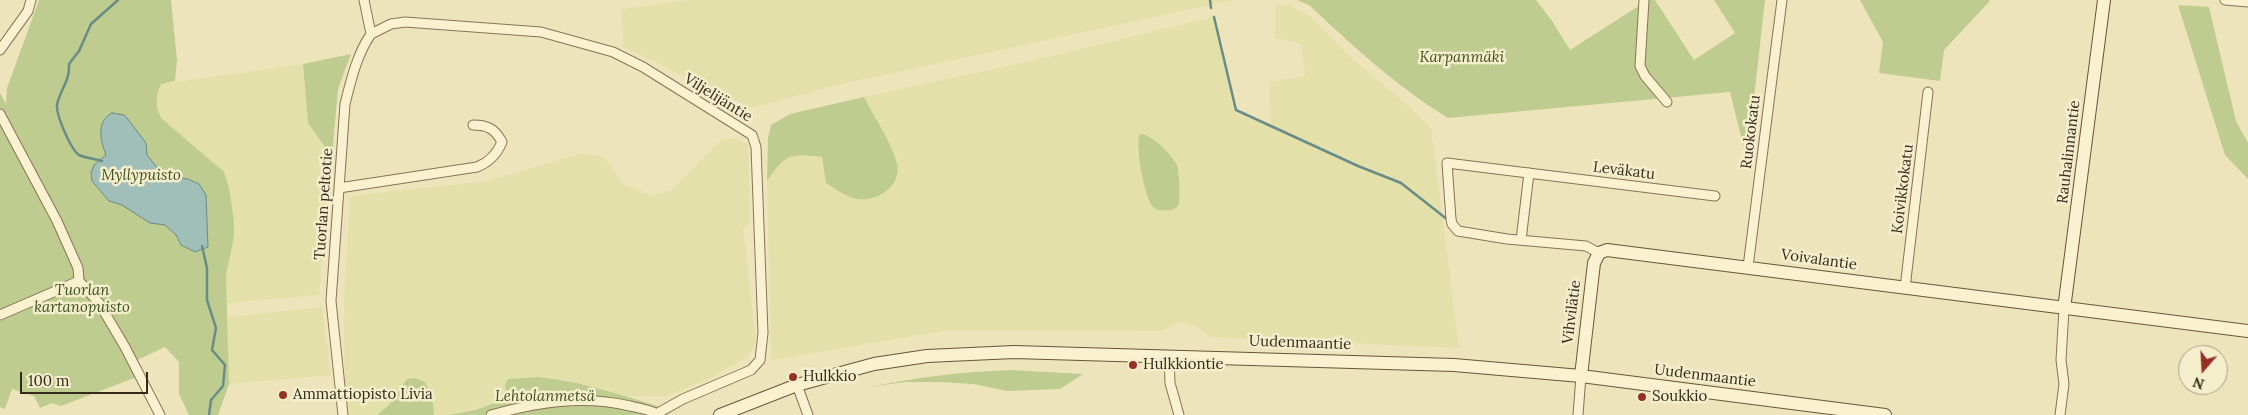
<!DOCTYPE html>
<html>
<head>
<meta charset="utf-8">
<style>
	body { margin:0 }
	#map { position:relative; width:2248px; height:415px; overflow:hidden; background:#eee4bc; font-family:Lora,serif }
	canvas { display:block }
	.north { position:absolute; left:2178px; top:345px; width:50px; height:50px; box-sizing:border-box; background:#f5eecc; border:1px solid #a8a085; border-radius:50%; rotate:199deg; font-size:14px; font-weight:700; line-height:20px; text-align:center; color:#342a1b }
	.north::after { content:''; display:block; margin:auto; width:18px; height:22px; background:#953025; clip-path:polygon(50% 0,100% 100%,50% 72%,0 100%) }
	.scale { position:absolute; left:20px; top:372px; width:128px; height:22px; box-sizing:border-box; border:2px solid #342a1b; border-top:0; padding-left:6px; font-size:15px; line-height:18px; white-space:nowrap; color:#342a1b; -webkit-text-stroke:4px #f5eecc; paint-order:stroke }
</style>
</head>
<body>
<div id="map">
<canvas width="2248" height="415"></canvas>
<div class="north">N</div>
<div class="scale">100 m</div>
</div>
<script>
const ctx = document.querySelector('canvas').getContext('2d');
ctx.lineJoin = 'round';
function paint(path, color) { ctx.fillStyle = color; ctx.fill(path, 'evenodd'); }
function trace(path, color, width, dash) { ctx.strokeStyle = color; ctx.lineWidth = width; ctx.lineCap = dash ? 'butt' : 'round'; ctx.setLineDash(dash || []); ctx.stroke(path); }
function label(font, color, halo, rows, align = 'center') {
  ctx.font = font + ' Lora,serif'; ctx.lineWidth = 5; ctx.setLineDash([]); ctx.textBaseline = 'middle'; ctx.strokeStyle = halo; ctx.fillStyle = color; for (const [text, x, y, turn = 0] of rows) {
    ctx.save(); ctx.translate(x, y); ctx.rotate((+turn || 0) * Math.PI / 180); ctx.textAlign = isNaN(turn) ? turn : align; if (halo) ctx.strokeText(text, 0, 0); ctx.fillText(text, 0, 0); ctx.restore();
  }
}
paint(new Path2D(`
	M 690,0 L 1233,0 L 846,83 L 751,108 L 623,47 L 622,9 Z
	M 1289,5 L 1311,17 L 1348,55 L 1410,107 L 1431,128 L 1459,348 L 1210,337 L 1194,325 L 1180,322 L 1160,331 L 949,330 L 771,360 L 767,181 L 780,162 L 797,154 L 822,157 L 823,172 L 891,188 L 895,181 L 897,160 L 864,97 L 1031,61 L 1213,17 L 1237,114 L 1271,126 L 1270,82 L 1305,76 L 1301,44 L 1275,38 L 1275,6 Z
	M 303,64 L 308,123 L 332,157 L 319,295 L 227,303 L 226,275 L 234,237 L 177,133 L 161,118 L 155,106 L 157,94 L 161,84 Z
	M 723,138 L 735,139 L 748,144 L 750,222 L 743,229 L 756,340 L 749,355 L 713,377 L 665,397 L 626,396 L 563,379 L 538,377 L 513,378 L 508,379 L 505,384 L 506,394 L 503,400 L 497,403 L 449,415 L 434,415 L 432,396 L 407,379 L 389,405 L 377,415 L 345,415 L 344,300 L 350,198 L 358,195 L 488,181 L 580,154 L 597,155 L 606,159 L 624,185 L 654,196 L 672,190 Z
	M 322,307 L 331,375 L 229,384 L 227,317 Z`), '#e4e0a9');
paint(new Path2D(`
	M 39,0 L 171,0 L 177,60 L 175,81 L 161,84 C 155,97 155,105 161,118 L 224,172 L 229,188 L 234,221 L 234,237 L 226,275 L 229,384 L 218,415 L 189,415 L 179,394 L 179,362 L 165,347 L 133,362 L 137,370 L 134,378 L 61,406 L 52,403 L 40,408 L 34,396 L 12,389 L 5,409 L 0,407 L 0,93 L 6,104 L 7,88 Z
	M 1297,0 L 1536,0 L 1552,21 L 1570,50 L 1648,0 L 1655,0 L 1694,60 L 1735,33 L 1714,0 L 1765,0 L 1747,161 L 1730,92 L 1448,118 C 1395,85 1354,47 1309,5 Z
	M 1860,0 L 1989,0 L 1990,1 L 1944,50 L 1940,81 L 1879,73 L 1883,42 Z
	M 2178,5 L 2209,7 L 2236,121 L 2248,143 L 2248,179 L 2225,155 Z
	M 351,54 L 338,89 L 332,157 L 308,123 L 303,64 Z
	M 864,97 C 874,117 889,138 896,160 C 905,185 876,205 853,198 C 844,195 834,188 826,183 L 822,157 C 791,153 785,154 767,181 L 768,139 L 771,125 L 790,114 Z
	M 1140,134 C 1151,133 1172,155 1177,165 C 1179,169 1181,202 1178,206 C 1177,207 1172,210 1171,210 C 1165,211 1157,211 1153,207 C 1145,200 1134,142 1140,134 Z
	M 1010,370 L 1083,374 L 1060,389 L 1007,391 L 973,384 L 939,382 L 905,382 L 870,387 C 917,377 962,372 1010,370 Z
	M 538,377 C 582,381 624,396 667,409 L 659,415 L 449,415 L 475,410 L 503,400 L 506,394 L 505,384 L 508,379 Z
	M 415,378 L 425,382 L 432,396 L 434,415 L 377,415 L 389,405 L 407,379 Z`), '#bfcc90');
const water = new Path2D(`
	M 112,113 L 124,115 L 127,118 L 146,143 L 147,155 L 159,170 L 173,177 L 188,179 L 199,184 L 206,195 L 208,247 L 195,252 L 181,245 L 176,235 L 165,225 L 150,223 L 122,205 L 109,201 L 92,181 L 91,173 L 94,165 L 106,155 C 100,139 96,122 112,113 Z`);
paint(water, '#a0bfb9');
trace(water, '#688c87', 1);
trace(new Path2D(`
	M 1210,0 L 1211,8
	M 1214,17 L 1236,110 L 1358,166 L 1401,183 L 1448,220
	M 102,161 C 95,159 86,158 79,155 C 71,150 56,115 57,105 C 60,89 70,82 69,64 L 79,51 L 91,24 L 118,0
	M 202,246 L 207,268 L 207,300 L 216,328 L 212,350 L 225,365 L 223,386 L 211,400 L 209,415`), '#688c87', 2.5);
const street = new Path2D(`
	M 1644,0 L 1640,66 L 1645,76 L 1667,102
	M 2225,0 L 2248,2
	M 371,34 L 391,24 L 405,22 L 541,32 L 613,52 L 643,67 L 752,135 L 756,147 L 763,333 L 760,360 L 751,370 L 683,399 L 658,413
	M 0,50 L 28,11 L 31,0
	M 0,114 L 57,221 L 78,268 L 79,281
	M 339,188 L 477,167 C 490,162 497,154 502,142 C 495,129 488,125 473,125
	M 1521,240 L 1529,173
	M 1599,253 L 1586,246 L 1507,239 L 1458,231 L 1452,224 L 1451,219 L 1447,163 L 1715,196
	M 1748,267 L 1782,0
	M 1905,288 L 1928,92
	M 0,315 L 79,281 L 99,303 L 125,347 L 160,415
	M 1169,356 L 1170,383 L 1179,415
	M 797,385 L 808,415
	M 343,415 L 331,301 L 345,104 C 351,80 357,54 371,34 L 364,0
	M 491,415 C 538,402 582,395 630,406 C 640,408 652,410 659,415
	M 1578,415 L 1581,376
	M 2060,415 L 2064,384 L 2061,360 L 2064,309`);
const secondary = new Path2D(`
	M 2064,309 L 2104,0
	M 1581,376 L 1594,263 L 1599,253 L 1607,250 L 2248,331
	M 720,415 L 797,385 L 874,364 L 927,356 L 1014,352 L 1454,365 L 1581,376 L 1885,415`);
trace(street, '#867456', 11);
trace(secondary, '#675539', 14);
trace(street, '#f9f1cf', 9);
trace(secondary, '#f9f1cf', 12);
for (const [x, y, r, color] of [
	[1133,365,5,"#953025"],
	[793,377,5,"#953025"],
	[283,395,5,"#953025"],
	[1642,397,5,"#953025"]
]) { const dot = new Path2D(); dot.arc(x, y, r, 0, 2 * Math.PI); ctx.fillStyle = color; ctx.fill(dot); trace(dot, '#f5eecc', 2); }
label('italic 15px', '#405121', '#f5eecc', [
	["Karpanmäki",1462,58],
	["Myllypuisto",141,176],
	["Tuorlan",82,291],
	["kartanopuisto",82,308],
	["Lehtolanmetsä",545,397]
]);
label('15px', '#342a1b', '#f5eecc', [
	["Viljelijäntie",718,98,32],
	["Ruokokatu",1751,132,-83],
	["Rauhalinnantie",2069,152,-83],
	["Leväkatu",1624,171,7],
	["Koivikkokatu",1903,189,-83],
	["Tuorlan peltotie",324,204,-86],
	["Voivalantie",1819,260,8],
	["Vihvilätie",1572,312,-83],
	["Uudenmaantie",1300,343,2],
	["Uudenmaantie",1705,376,7]
]);
label('15px', '#342a1b', '#f5eecc', [
	["Hulkkiontie",1143,365],
	["Hulkkio",803,377],
	["Ammattiopisto Livia",293,395],
	["Soukkio",1652,397]
], 'left');
</script>
</body>
</html>
